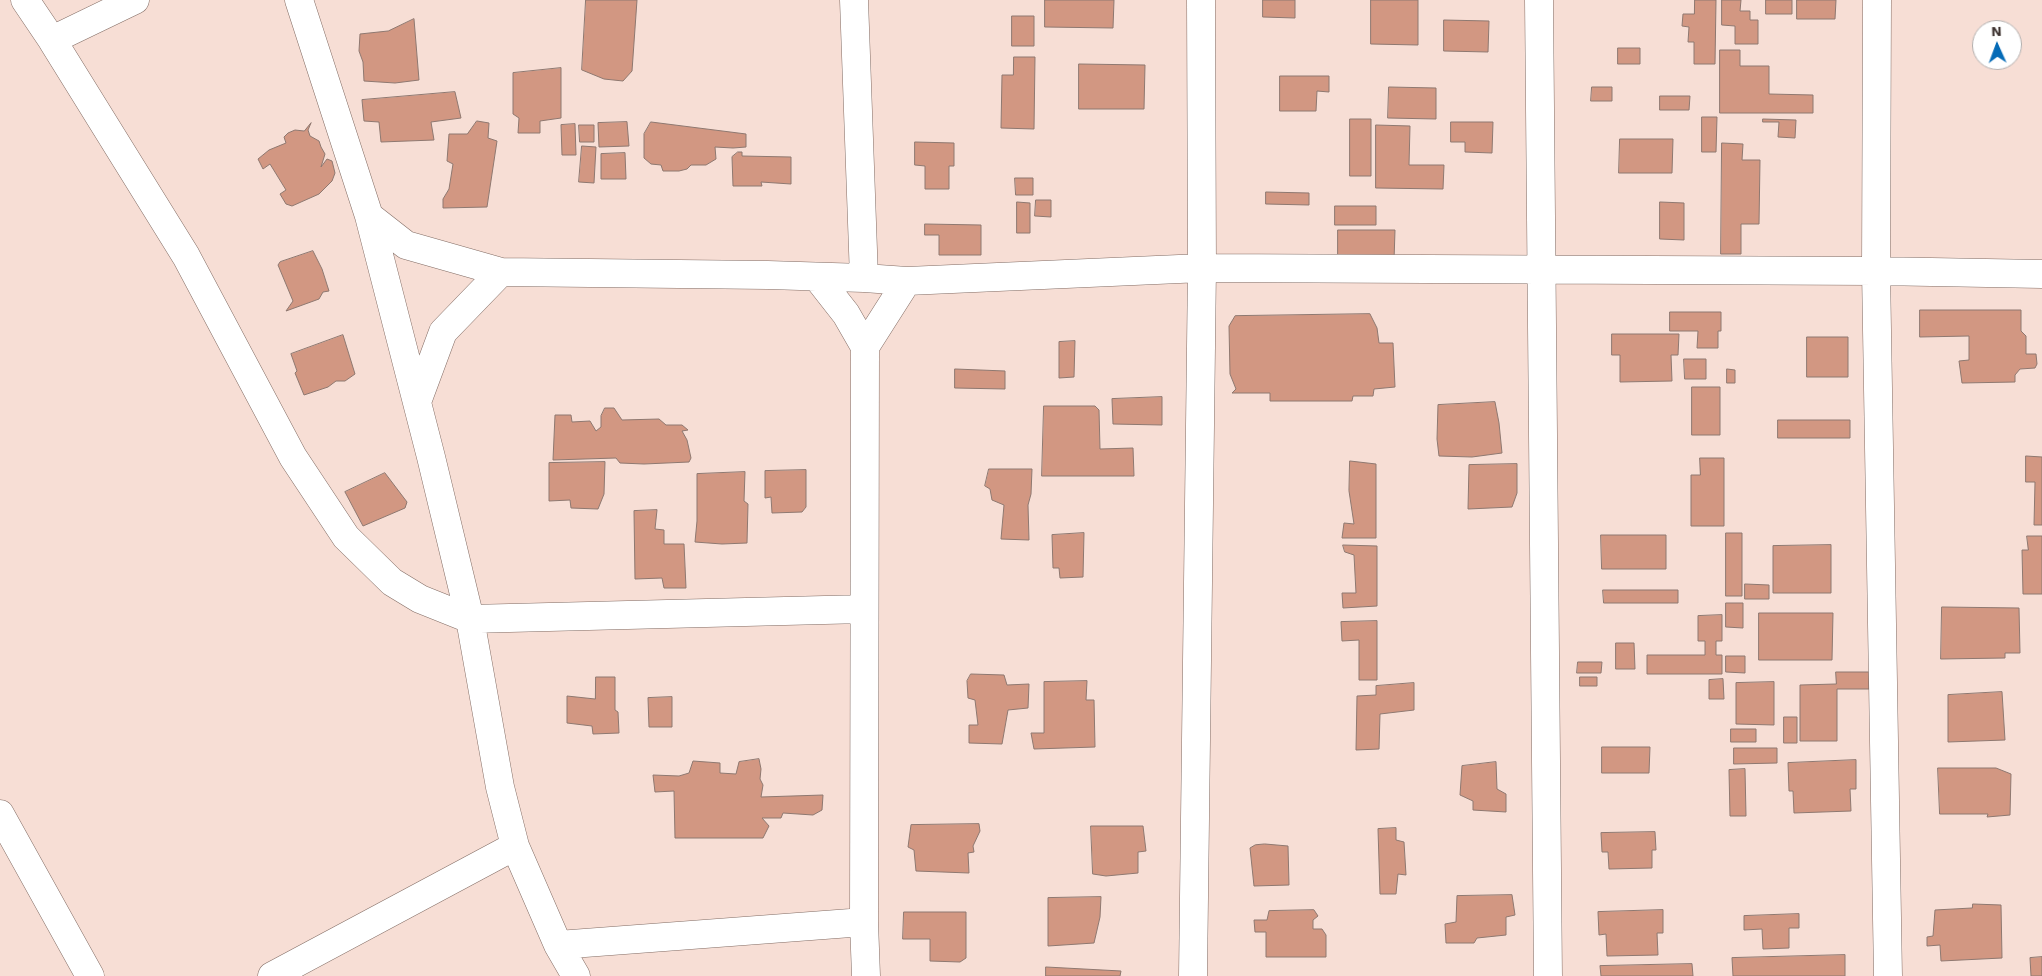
<!DOCTYPE html>
<html>
<head>
<meta charset="utf-8">
<style>
	body { margin:0 }
	#map { position:relative; width:2042px; height:976px; overflow:hidden; background:#f7ded5; font-family:"Work Sans",sans-serif }
	canvas { display:block }
	.north { position:absolute; left:1972px; top:20px; width:50px; height:50px; box-sizing:border-box; background:#fff; border:1px solid #b2aead; border-radius:50%; rotate:358deg; font-size:14px; font-weight:700; line-height:20px; text-align:center; color:#3f3532 }
	.north::after { content:''; display:block; margin:auto; width:18px; height:22px; background:#056bb7; clip-path:polygon(50% 0,100% 100%,50% 72%,0 100%) }
</style>
</head>
<body>
<div id="map">
<canvas width="2042" height="976"></canvas>
<div class="north">N</div>
</div>
<script>
const ctx = document.querySelector('canvas').getContext('2d');
ctx.lineJoin = 'round';
function paint(path, color) { ctx.fillStyle = color; ctx.fill(path, 'evenodd'); }
function trace(path, color, width, dash) { ctx.strokeStyle = color; ctx.lineWidth = width; ctx.lineCap = dash ? 'butt' : 'round'; ctx.setLineDash(dash || []); ctx.stroke(path); }
const building = new Path2D(`
	M 586,0 L 637,0 L 632,71 L 623,81 L 604,79 L 582,70 Z
	M 1045,0 L 1114,0 L 1113,28 L 1045,27 Z
	M 1263,0 L 1295,0 L 1295,18 L 1263,17 Z
	M 1371,0 L 1418,0 L 1418,45 L 1371,44 Z
	M 1695,0 L 1716,0 L 1715,64 L 1694,64 L 1694,42 L 1688,42 L 1689,27 L 1682,26 L 1683,14 L 1694,14 Z
	M 1722,0 L 1741,0 L 1740,11 L 1750,11 L 1750,20 L 1758,20 L 1758,44 L 1735,44 L 1735,26 L 1722,25 Z
	M 1766,0 L 1792,0 L 1792,14 L 1766,14 Z
	M 1797,0 L 1836,0 L 1835,19 L 1797,19 Z
	M 1012,16 L 1034,16 L 1034,46 L 1012,46 Z
	M 414,19 L 419,80 L 395,83 L 364,81 L 363,62 L 359,51 L 360,34 L 388,31 Z
	M 1444,20 L 1489,21 L 1488,52 L 1444,51 Z
	M 1618,48 L 1640,48 L 1640,64 L 1618,64 Z
	M 1720,50 L 1740,50 L 1740,66 L 1769,66 L 1769,94 L 1813,95 L 1813,113 L 1720,113 Z
	M 1014,57 L 1035,57 L 1034,129 L 1001,128 L 1002,75 L 1013,75 Z
	M 1079,64 L 1145,65 L 1144,109 L 1079,109 Z
	M 561,68 L 561,118 L 540,121 L 540,133 L 518,133 L 519,118 L 513,114 L 513,73 Z
	M 1280,76 L 1329,76 L 1329,92 L 1317,91 L 1316,111 L 1280,111 Z
	M 1389,87 L 1436,88 L 1436,119 L 1388,118 Z
	M 1592,87 L 1612,87 L 1612,101 L 1591,101 Z
	M 455,92 L 461,118 L 431,122 L 434,140 L 381,142 L 379,122 L 364,121 L 362,100 Z
	M 1660,96 L 1690,96 L 1689,110 L 1660,110 Z
	M 1702,117 L 1717,117 L 1716,152 L 1702,152 Z
	M 1350,119 L 1371,119 L 1371,176 L 1350,176 Z
	M 1763,119 L 1796,120 L 1795,138 L 1778,137 L 1779,122 L 1763,122 Z
	M 477,121 L 489,123 L 488,138 L 497,141 L 487,207 L 443,208 L 443,199 L 449,189 L 453,164 L 447,161 L 449,134 L 467,134 Z
	M 627,122 L 629,146 L 599,147 L 598,123 Z
	M 651,122 L 746,134 L 746,147 L 733,148 L 715,147 L 716,159 L 706,165 L 691,165 L 687,169 L 679,171 L 663,171 L 661,165 L 651,164 L 644,158 L 644,134 Z
	M 1451,122 L 1493,122 L 1492,153 L 1465,152 L 1465,142 L 1451,142 Z
	M 311,123 L 308,130 L 310,136 L 319,141 L 321,147 L 325,154 L 321,167 L 327,159 L 332,161 L 335,173 L 332,181 L 319,194 L 292,206 L 286,204 L 280,194 L 286,190 L 270,164 L 263,169 L 258,159 L 269,150 L 286,143 L 284,137 L 288,133 L 295,130 L 304,131 Z
	M 575,124 L 576,155 L 562,155 L 561,125 Z
	M 579,125 L 594,125 L 594,142 L 580,142 Z
	M 1376,125 L 1410,126 L 1409,165 L 1444,165 L 1443,189 L 1376,188 Z
	M 1620,139 L 1673,139 L 1672,173 L 1619,173 Z
	M 915,142 L 954,143 L 954,166 L 949,166 L 949,189 L 925,189 L 925,166 L 915,165 Z
	M 1722,143 L 1743,144 L 1742,160 L 1760,160 L 1759,224 L 1741,224 L 1741,254 L 1721,254 Z
	M 582,146 L 596,147 L 594,183 L 579,182 Z
	M 738,152 L 742,152 L 742,156 L 791,157 L 791,184 L 761,182 L 762,186 L 733,186 L 732,157 Z
	M 625,153 L 626,179 L 601,179 L 601,154 Z
	M 1015,178 L 1033,178 L 1033,195 L 1016,195 Z
	M 1266,192 L 1309,193 L 1309,205 L 1266,204 Z
	M 1036,200 L 1051,200 L 1051,217 L 1035,216 Z
	M 1017,202 L 1030,203 L 1030,233 L 1017,233 Z
	M 1660,202 L 1684,203 L 1684,240 L 1660,239 Z
	M 1335,206 L 1376,206 L 1376,225 L 1335,225 Z
	M 925,224 L 981,225 L 981,255 L 939,255 L 939,235 L 925,235 Z
	M 1338,230 L 1395,230 L 1394,261 L 1338,261 Z
	M 313,251 L 322,269 L 329,291 L 323,292 L 319,299 L 286,311 L 293,301 L 278,265 L 280,262 Z
	M 1920,310 L 2021,310 L 2021,331 L 2026,336 L 2026,354 L 2036,354 L 2037,364 L 2035,368 L 2020,369 L 2015,375 L 2015,382 L 1962,383 L 1959,361 L 1969,360 L 1969,336 L 1920,337 Z
	M 1670,312 L 1721,312 L 1721,331 L 1718,331 L 1718,348 L 1697,348 L 1698,331 L 1670,331 Z
	M 1370,314 L 1377,328 L 1379,343 L 1393,343 L 1395,387 L 1374,389 L 1373,396 L 1353,396 L 1352,401 L 1270,401 L 1270,393 L 1232,393 L 1236,389 L 1230,374 L 1229,326 L 1235,316 Z
	M 1612,334 L 1679,334 L 1678,355 L 1671,355 L 1672,381 L 1620,382 L 1620,355 L 1612,355 Z
	M 343,335 L 355,374 L 345,381 L 336,381 L 328,387 L 304,395 L 295,373 L 297,371 L 291,354 Z
	M 1807,337 L 1848,337 L 1848,377 L 1807,377 Z
	M 1075,341 L 1074,377 L 1059,378 L 1059,342 Z
	M 1684,359 L 1706,359 L 1706,379 L 1685,379 Z
	M 955,369 L 1005,371 L 1005,389 L 955,388 Z
	M 1727,369 L 1735,370 L 1735,383 L 1727,383 Z
	M 1692,387 L 1720,387 L 1720,435 L 1692,435 Z
	M 1162,397 L 1162,425 L 1113,424 L 1112,399 Z
	M 1495,402 L 1499,423 L 1502,453 L 1472,457 L 1439,456 L 1437,439 L 1438,405 Z
	M 1044,406 L 1095,406 L 1099,410 L 1100,449 L 1133,448 L 1134,476 L 1042,476 Z
	M 605,408 L 614,408 L 622,420 L 659,419 L 666,425 L 682,425 L 688,430 L 682,431 L 687,440 L 691,458 L 689,462 L 644,464 L 620,463 L 616,458 L 553,460 L 555,415 L 571,415 L 572,422 L 590,421 L 596,431 L 601,427 L 601,416 Z
	M 1778,420 L 1850,420 L 1850,438 L 1778,438 Z
	M 2026,456 L 2042,457 L 2042,525 L 2034,525 L 2035,482 L 2026,482 Z
	M 1700,458 L 1724,458 L 1724,526 L 1691,526 L 1691,475 L 1700,475 Z
	M 1350,461 L 1376,464 L 1376,538 L 1342,538 L 1344,523 L 1354,524 L 1349,491 Z
	M 605,462 L 604,494 L 598,509 L 571,508 L 570,500 L 549,501 L 549,463 Z
	M 1517,464 L 1517,493 L 1512,507 L 1468,509 L 1469,465 Z
	M 989,469 L 1032,469 L 1031,494 L 1028,505 L 1029,540 L 1001,539 L 1004,505 L 992,500 L 990,489 L 985,486 Z
	M 806,470 L 806,507 L 802,512 L 772,513 L 771,497 L 765,498 L 765,471 Z
	M 745,472 L 744,501 L 748,504 L 747,543 L 722,544 L 695,542 L 697,521 L 697,474 Z
	M 385,473 L 407,502 L 405,508 L 363,526 L 345,492 Z
	M 657,510 L 655,529 L 664,530 L 664,544 L 684,544 L 686,588 L 664,588 L 662,578 L 635,579 L 634,511 Z
	M 1084,533 L 1083,577 L 1060,578 L 1059,568 L 1053,568 L 1052,535 Z
	M 1726,533 L 1742,533 L 1742,596 L 1726,596 Z
	M 1601,535 L 1666,535 L 1666,569 L 1602,569 Z
	M 2027,536 L 2042,536 L 2042,594 L 2023,594 L 2022,550 L 2028,550 Z
	M 1343,545 L 1377,546 L 1377,606 L 1343,608 L 1342,593 L 1356,593 L 1354,555 L 1345,552 Z
	M 1831,545 L 1831,593 L 1773,593 L 1773,546 Z
	M 1745,584 L 1769,585 L 1769,599 L 1745,599 Z
	M 1603,590 L 1678,590 L 1678,603 L 1604,603 Z
	M 1726,603 L 1743,603 L 1743,628 L 1726,627 Z
	M 1942,607 L 2019,608 L 2020,653 L 2005,653 L 2005,658 L 1941,659 Z
	M 1759,613 L 1833,613 L 1832,660 L 1759,660 Z
	M 1722,615 L 1722,641 L 1716,641 L 1716,655 L 1722,655 L 1722,674 L 1647,674 L 1647,655 L 1705,655 L 1705,641 L 1698,641 L 1698,616 Z
	M 1377,621 L 1377,680 L 1359,680 L 1359,640 L 1342,641 L 1341,622 Z
	M 1616,643 L 1634,643 L 1635,669 L 1616,669 Z
	M 1726,656 L 1745,656 L 1745,673 L 1726,672 Z
	M 1578,662 L 1602,662 L 1601,673 L 1577,673 Z
	M 1836,672 L 1869,672 L 1869,689 L 1837,689 L 1837,741 L 1800,741 L 1800,685 L 1836,684 Z
	M 971,674 L 1004,675 L 1007,685 L 1029,684 L 1028,708 L 1008,710 L 1002,744 L 969,743 L 969,725 L 978,725 L 975,700 L 968,698 L 967,681 Z
	M 596,677 L 615,677 L 615,710 L 618,712 L 619,733 L 593,734 L 592,726 L 567,723 L 567,696 L 595,699 Z
	M 1580,677 L 1597,677 L 1597,686 L 1580,686 Z
	M 1723,679 L 1724,699 L 1709,699 L 1709,680 Z
	M 1087,681 L 1086,700 L 1094,700 L 1095,747 L 1034,749 L 1031,733 L 1044,733 L 1044,682 Z
	M 1774,682 L 1774,725 L 1736,724 L 1736,683 Z
	M 1414,683 L 1414,710 L 1380,714 L 1379,749 L 1356,750 L 1357,696 L 1376,695 L 1376,686 Z
	M 2002,692 L 2005,740 L 1948,742 L 1948,695 Z
	M 672,697 L 672,727 L 649,727 L 648,698 Z
	M 1784,717 L 1797,717 L 1797,743 L 1784,743 Z
	M 1731,729 L 1756,729 L 1756,742 L 1731,742 Z
	M 1602,747 L 1650,747 L 1649,773 L 1602,773 Z
	M 1734,748 L 1777,748 L 1777,763 L 1734,764 Z
	M 759,759 L 761,769 L 760,779 L 763,785 L 761,797 L 823,795 L 822,810 L 813,815 L 783,813 L 781,818 L 762,818 L 769,826 L 763,838 L 675,838 L 674,791 L 655,792 L 653,775 L 679,776 L 689,773 L 693,761 L 720,763 L 720,773 L 736,774 L 739,762 Z
	M 1856,760 L 1856,789 L 1850,789 L 1851,811 L 1794,813 L 1793,791 L 1789,791 L 1788,763 Z
	M 1496,762 L 1497,789 L 1506,794 L 1506,812 L 1473,810 L 1473,801 L 1460,795 L 1462,766 Z
	M 1938,768 L 1996,768 L 2011,774 L 2010,815 L 1987,817 L 1988,814 L 1940,814 Z
	M 1745,769 L 1746,816 L 1730,816 L 1729,770 Z
	M 979,824 L 980,831 L 973,846 L 974,852 L 968,853 L 969,873 L 916,871 L 914,850 L 908,847 L 911,825 Z
	M 1091,826 L 1143,826 L 1146,851 L 1138,852 L 1138,873 L 1106,876 L 1093,874 Z
	M 1396,828 L 1396,840 L 1404,842 L 1406,875 L 1398,874 L 1396,894 L 1380,894 L 1378,829 Z
	M 1655,832 L 1656,850 L 1652,850 L 1652,868 L 1609,869 L 1608,852 L 1602,852 L 1601,833 Z
	M 1265,844 L 1288,846 L 1289,885 L 1254,886 L 1250,848 L 1255,845 Z
	M 1512,895 L 1515,915 L 1506,917 L 1506,935 L 1477,938 L 1474,943 L 1446,943 L 1445,924 L 1456,922 L 1457,896 Z
	M 1101,897 L 1100,917 L 1094,943 L 1048,946 L 1048,898 Z
	M 1973,904 L 2001,905 L 2002,958 L 1941,961 L 1940,945 L 1927,946 L 1927,937 L 1933,936 L 1935,910 L 1972,908 Z
	M 1314,910 L 1318,916 L 1313,920 L 1313,929 L 1322,929 L 1326,935 L 1326,957 L 1266,957 L 1266,932 L 1255,932 L 1254,920 L 1267,920 L 1269,911 Z
	M 1663,910 L 1663,933 L 1657,933 L 1658,955 L 1607,956 L 1606,934 L 1599,935 L 1598,912 Z
	M 904,912 L 966,912 L 966,958 L 960,962 L 930,961 L 930,939 L 903,939 Z
	M 1799,914 L 1799,928 L 1789,928 L 1789,948 L 1763,949 L 1762,929 L 1744,930 L 1744,916 Z
	M 1845,955 L 1845,976 L 1733,976 L 1732,958 Z
	M 2042,957 L 2042,976 L 2031,976 L 2030,958 Z
	M 1692,964 L 1693,976 L 1601,976 L 1600,966 Z
	M 1046,967 L 1121,971 L 1120,976 L 1046,976 Z`);
paint(building, '#d29782');
trace(building, '#8e7870', 1);
const minor = new Path2D(`
	M 25,0 L 52,40 L 186,256 L 293,457 L 346,537 L 392,582 L 420,599 L 470,619 L 864,609
	M 299,0 L 369,216 L 431,457 L 470,619 L 500,787 L 515,846 L 558,945 L 576,976
	M 854,0 L 864,278
	M 1539,0 L 1548,976
	M 1877,0 L 1876,271 L 1888,976
	M 52,40 L 135,0
	M 369,216 L 406,245 L 501,272 L 768,275 L 864,278 L 907,281 L 1202,268 L 1876,271 L 2042,274
	M 817,277 L 846,314 L 865,347 L 864,922 L 866,976
	M 865,347 L 907,281
	M 417,402 L 443,332 L 501,272
	M 0,814 L 90,976
	M 558,945 L 864,922
	M 272,976 L 515,846
	M 1193,976 L 1202,268 L 1201,0`);
trace(minor, '#826c64', 29);
trace(minor, '#fff', 28);
</script>
</body>
</html>
